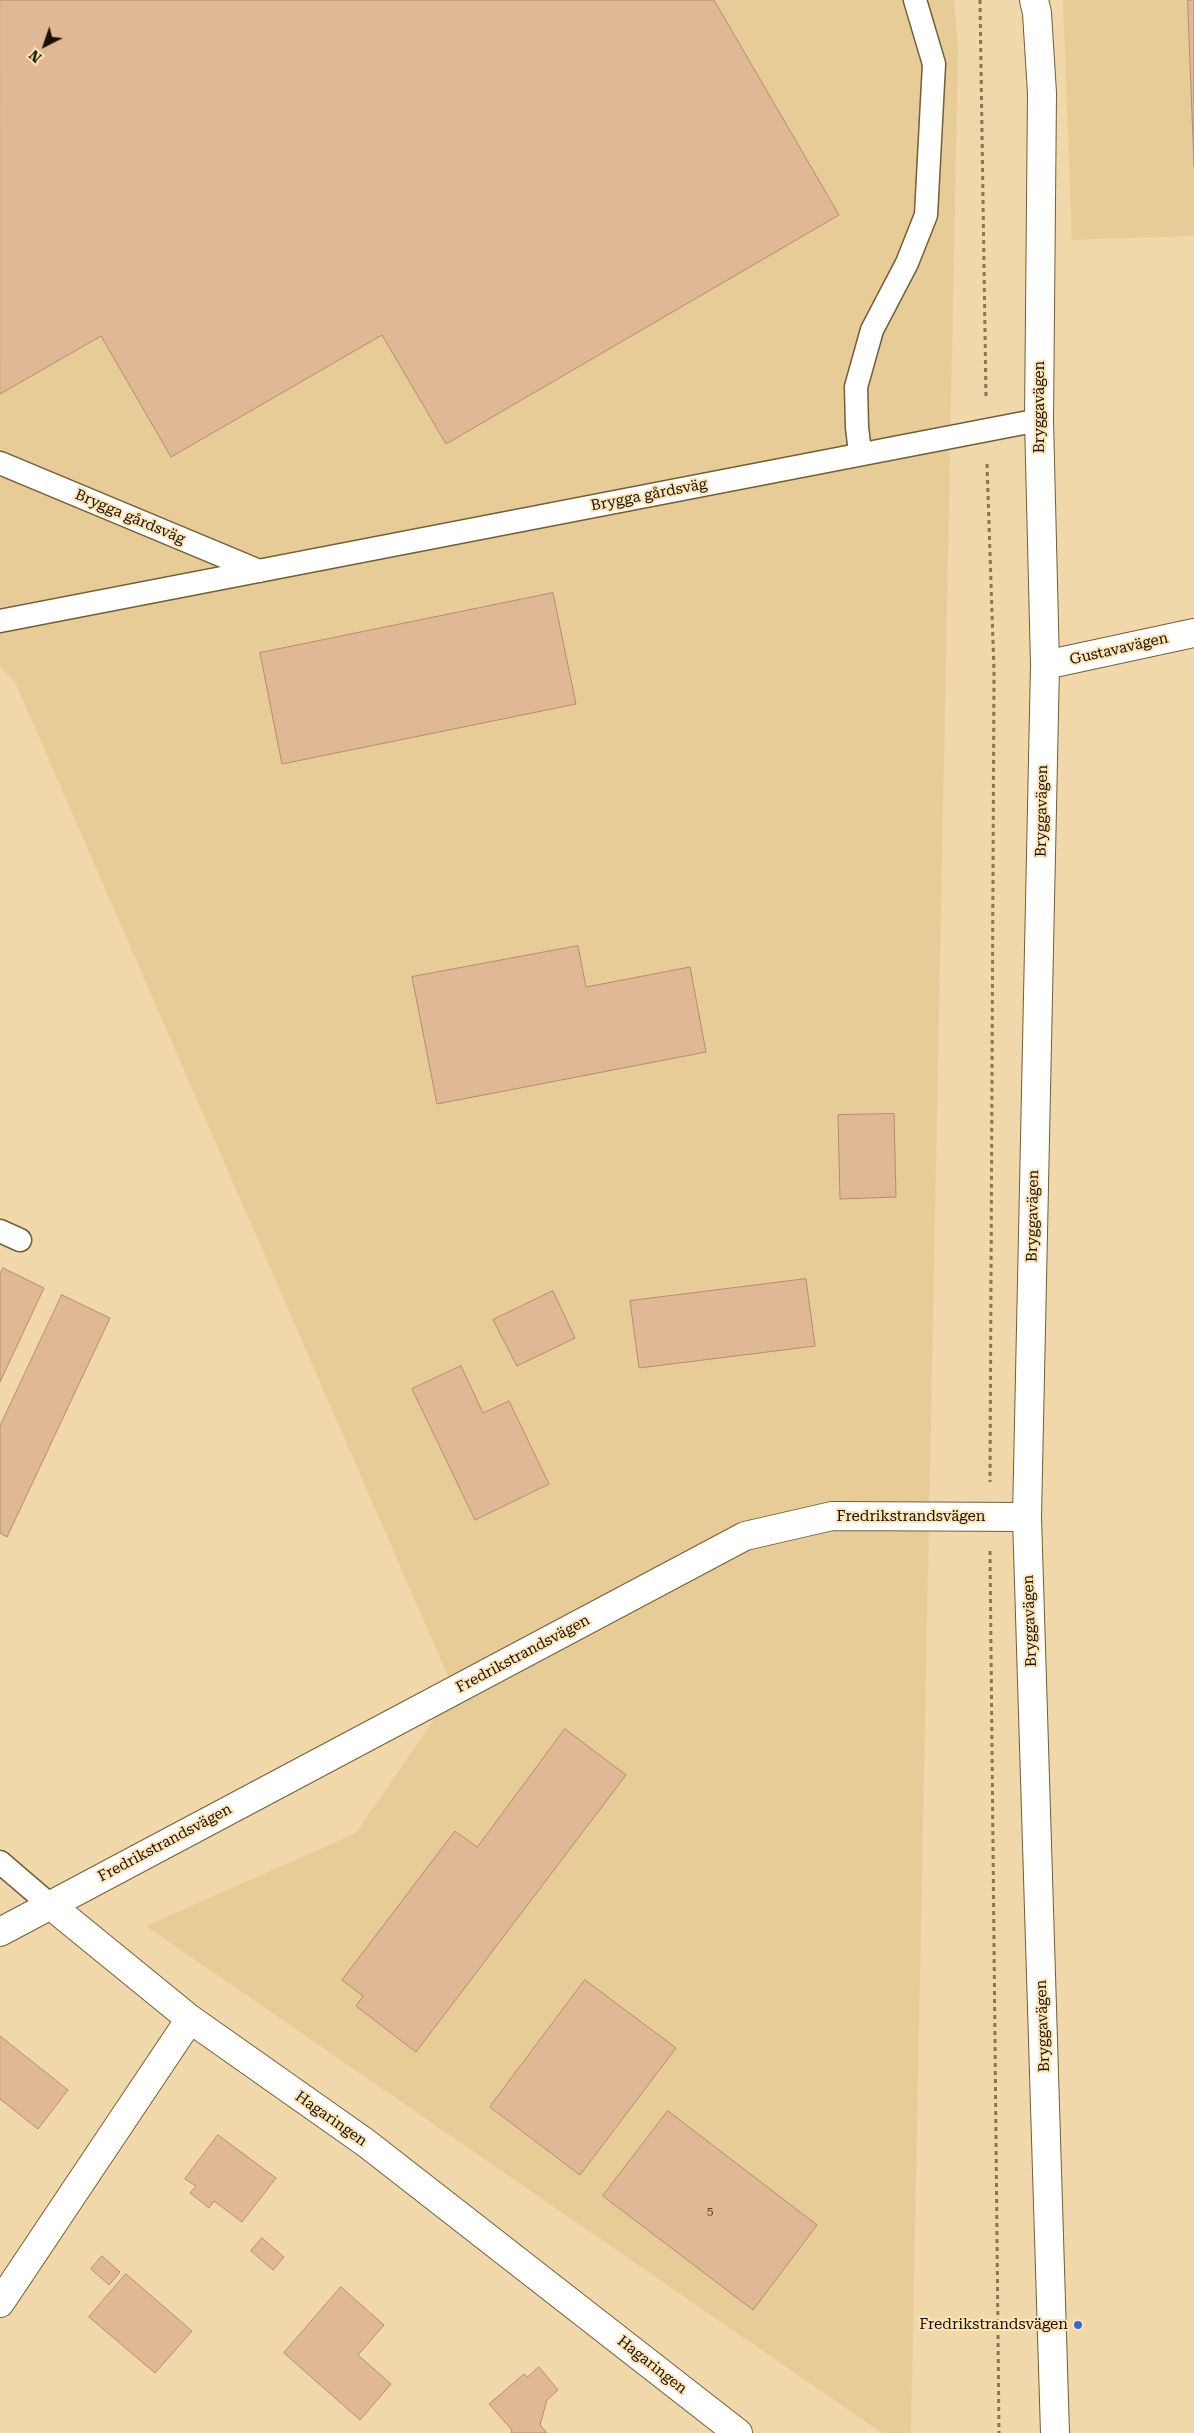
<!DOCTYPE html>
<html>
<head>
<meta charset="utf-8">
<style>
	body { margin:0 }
	#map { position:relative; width:1194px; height:2433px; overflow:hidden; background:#f1d8aa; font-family:"Roboto Serif",serif }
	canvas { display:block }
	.north { position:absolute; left:20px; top:20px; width:50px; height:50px; -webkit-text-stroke:4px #fee5b7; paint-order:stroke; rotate:221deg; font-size:14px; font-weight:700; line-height:20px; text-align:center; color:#191102 }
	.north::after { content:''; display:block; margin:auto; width:18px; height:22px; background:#191102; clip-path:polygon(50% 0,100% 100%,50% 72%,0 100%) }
</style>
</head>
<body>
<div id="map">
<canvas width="1194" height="2433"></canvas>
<div class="north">N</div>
</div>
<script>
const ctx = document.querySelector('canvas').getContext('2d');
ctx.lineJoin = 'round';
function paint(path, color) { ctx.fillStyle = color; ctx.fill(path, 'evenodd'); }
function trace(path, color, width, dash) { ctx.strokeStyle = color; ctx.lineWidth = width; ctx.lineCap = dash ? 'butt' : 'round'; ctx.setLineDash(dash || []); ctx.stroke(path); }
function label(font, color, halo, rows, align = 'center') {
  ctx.font = font + ' "Roboto Serif",serif'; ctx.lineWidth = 4; ctx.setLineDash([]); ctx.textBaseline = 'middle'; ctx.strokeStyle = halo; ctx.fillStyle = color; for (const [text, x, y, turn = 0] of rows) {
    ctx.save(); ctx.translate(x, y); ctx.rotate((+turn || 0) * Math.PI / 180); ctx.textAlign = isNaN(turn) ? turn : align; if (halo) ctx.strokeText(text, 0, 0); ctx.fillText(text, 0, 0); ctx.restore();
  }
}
paint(new Path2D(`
	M 0,0 L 954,0 L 958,49 L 911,2433 L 882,2433 L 146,1926 L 356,1833 L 454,1690 L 15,682 L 0,667 Z
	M 1063,0 L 1194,0 L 1194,236 L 1072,240 Z`), '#e8cc97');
const building = new Path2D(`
	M 0,0 L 714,0 L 839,215 L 446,444 L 382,335 L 171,457 L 101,336 L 0,394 Z
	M 1188,0 L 1194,0 L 1194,166 Z
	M 553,593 L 576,704 L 282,764 L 260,653 Z
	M 578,946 L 586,987 L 690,967 L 706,1052 L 437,1104 L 412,977 Z
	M 894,1114 L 896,1197 L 840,1199 L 838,1115 Z
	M 3,1268 L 44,1288 L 0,1382 L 0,1274 Z
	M 806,1279 L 815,1346 L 639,1368 L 630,1301 Z
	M 553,1291 L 575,1338 L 517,1366 L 493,1320 Z
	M 62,1295 L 110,1318 L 7,1537 L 0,1533 L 0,1426 Z
	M 461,1366 L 483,1413 L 509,1401 L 549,1484 L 475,1520 L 412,1389 Z
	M 565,1729 L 626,1775 L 416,2052 L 356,2006 L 363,1996 L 342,1980 L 455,1831 L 477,1847 Z
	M 585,1980 L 676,2048 L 580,2175 L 490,2107 Z
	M 0,2036 L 68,2090 L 38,2129 L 0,2099 Z
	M 668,2111 L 817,2225 L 753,2310 L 603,2196 Z
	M 218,2135 L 276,2178 L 242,2222 L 214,2201 L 209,2208 L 190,2193 L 196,2186 L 185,2179 Z
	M 262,2238 L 284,2257 L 273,2270 L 251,2251 Z
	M 102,2256 L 120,2272 L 109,2285 L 91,2269 Z
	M 126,2274 L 192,2331 L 155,2373 L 89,2317 Z
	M 341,2287 L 384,2325 L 358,2355 L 391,2384 L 360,2420 L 284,2353 Z
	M 539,2367 L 558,2390 L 547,2400 L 540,2425 L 547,2433 L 511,2433 L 512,2430 L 489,2404 L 524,2374 L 527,2377 Z`);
paint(building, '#e0b895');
trace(building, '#b48e6c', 1);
const service = new Path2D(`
	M 860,453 L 857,427 L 856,387 L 872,330 L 907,263 L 926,215 L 934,64 L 915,0
	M 0,463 L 259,571
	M 0,621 L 1039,420
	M 0,1231 L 20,1240
	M 0,1862 L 49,1904`);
const minor = new Path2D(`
	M 1045,665 L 1194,633
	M 49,1904 L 190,2019
	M 0,1932 L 745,1536 L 832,1516 L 1027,1517
	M 0,2303 L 190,2019 L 366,2143 L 738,2433`);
const secondary = new Path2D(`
	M 1034,0 L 1037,13 L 1042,93 L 1039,420 L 1045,665 L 1027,1517 L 1055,2433`);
trace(service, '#745e34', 25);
trace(minor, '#745e34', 30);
trace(secondary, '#745e34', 30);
trace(new Path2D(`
	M 980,0 L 986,398
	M 987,464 L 994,671 L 990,1482
	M 990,1551 L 999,2433`), '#877658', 3, [4, 4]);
trace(service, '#fff', 22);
trace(minor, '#fff', 28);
trace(secondary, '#fff', 28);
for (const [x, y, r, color] of [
	[1078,2325,5,"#356ad9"]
]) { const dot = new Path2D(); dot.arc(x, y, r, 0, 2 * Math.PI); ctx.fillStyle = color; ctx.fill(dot); trace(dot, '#fee5b7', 2); }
label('12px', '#4b3b27', null, [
	["5",710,2211]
]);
label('15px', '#191102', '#fee5b7', [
	["Bryggavägen",1040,407,-90],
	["Brygga gårdsväg",649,495,-11],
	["Brygga gårdsväg",130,517,23],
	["Gustavavägen",1119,649,-13],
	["Bryggavägen",1042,811,-89],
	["Bryggavägen",1033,1216,-89],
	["Fredrikstrandsvägen",911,1517],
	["Bryggavägen",1030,1621,-92],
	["Fredrikstrandsvägen",523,1654,-28],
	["Fredrikstrandsvägen",165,1843,-28],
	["Bryggavägen",1043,2026,-92],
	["Hagaringen",331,2119,35],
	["Hagaringen",652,2365,38]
]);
label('15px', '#191102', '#fee5b7', [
	["Fredrikstrandsvägen",1068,2325]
], 'right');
</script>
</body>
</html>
